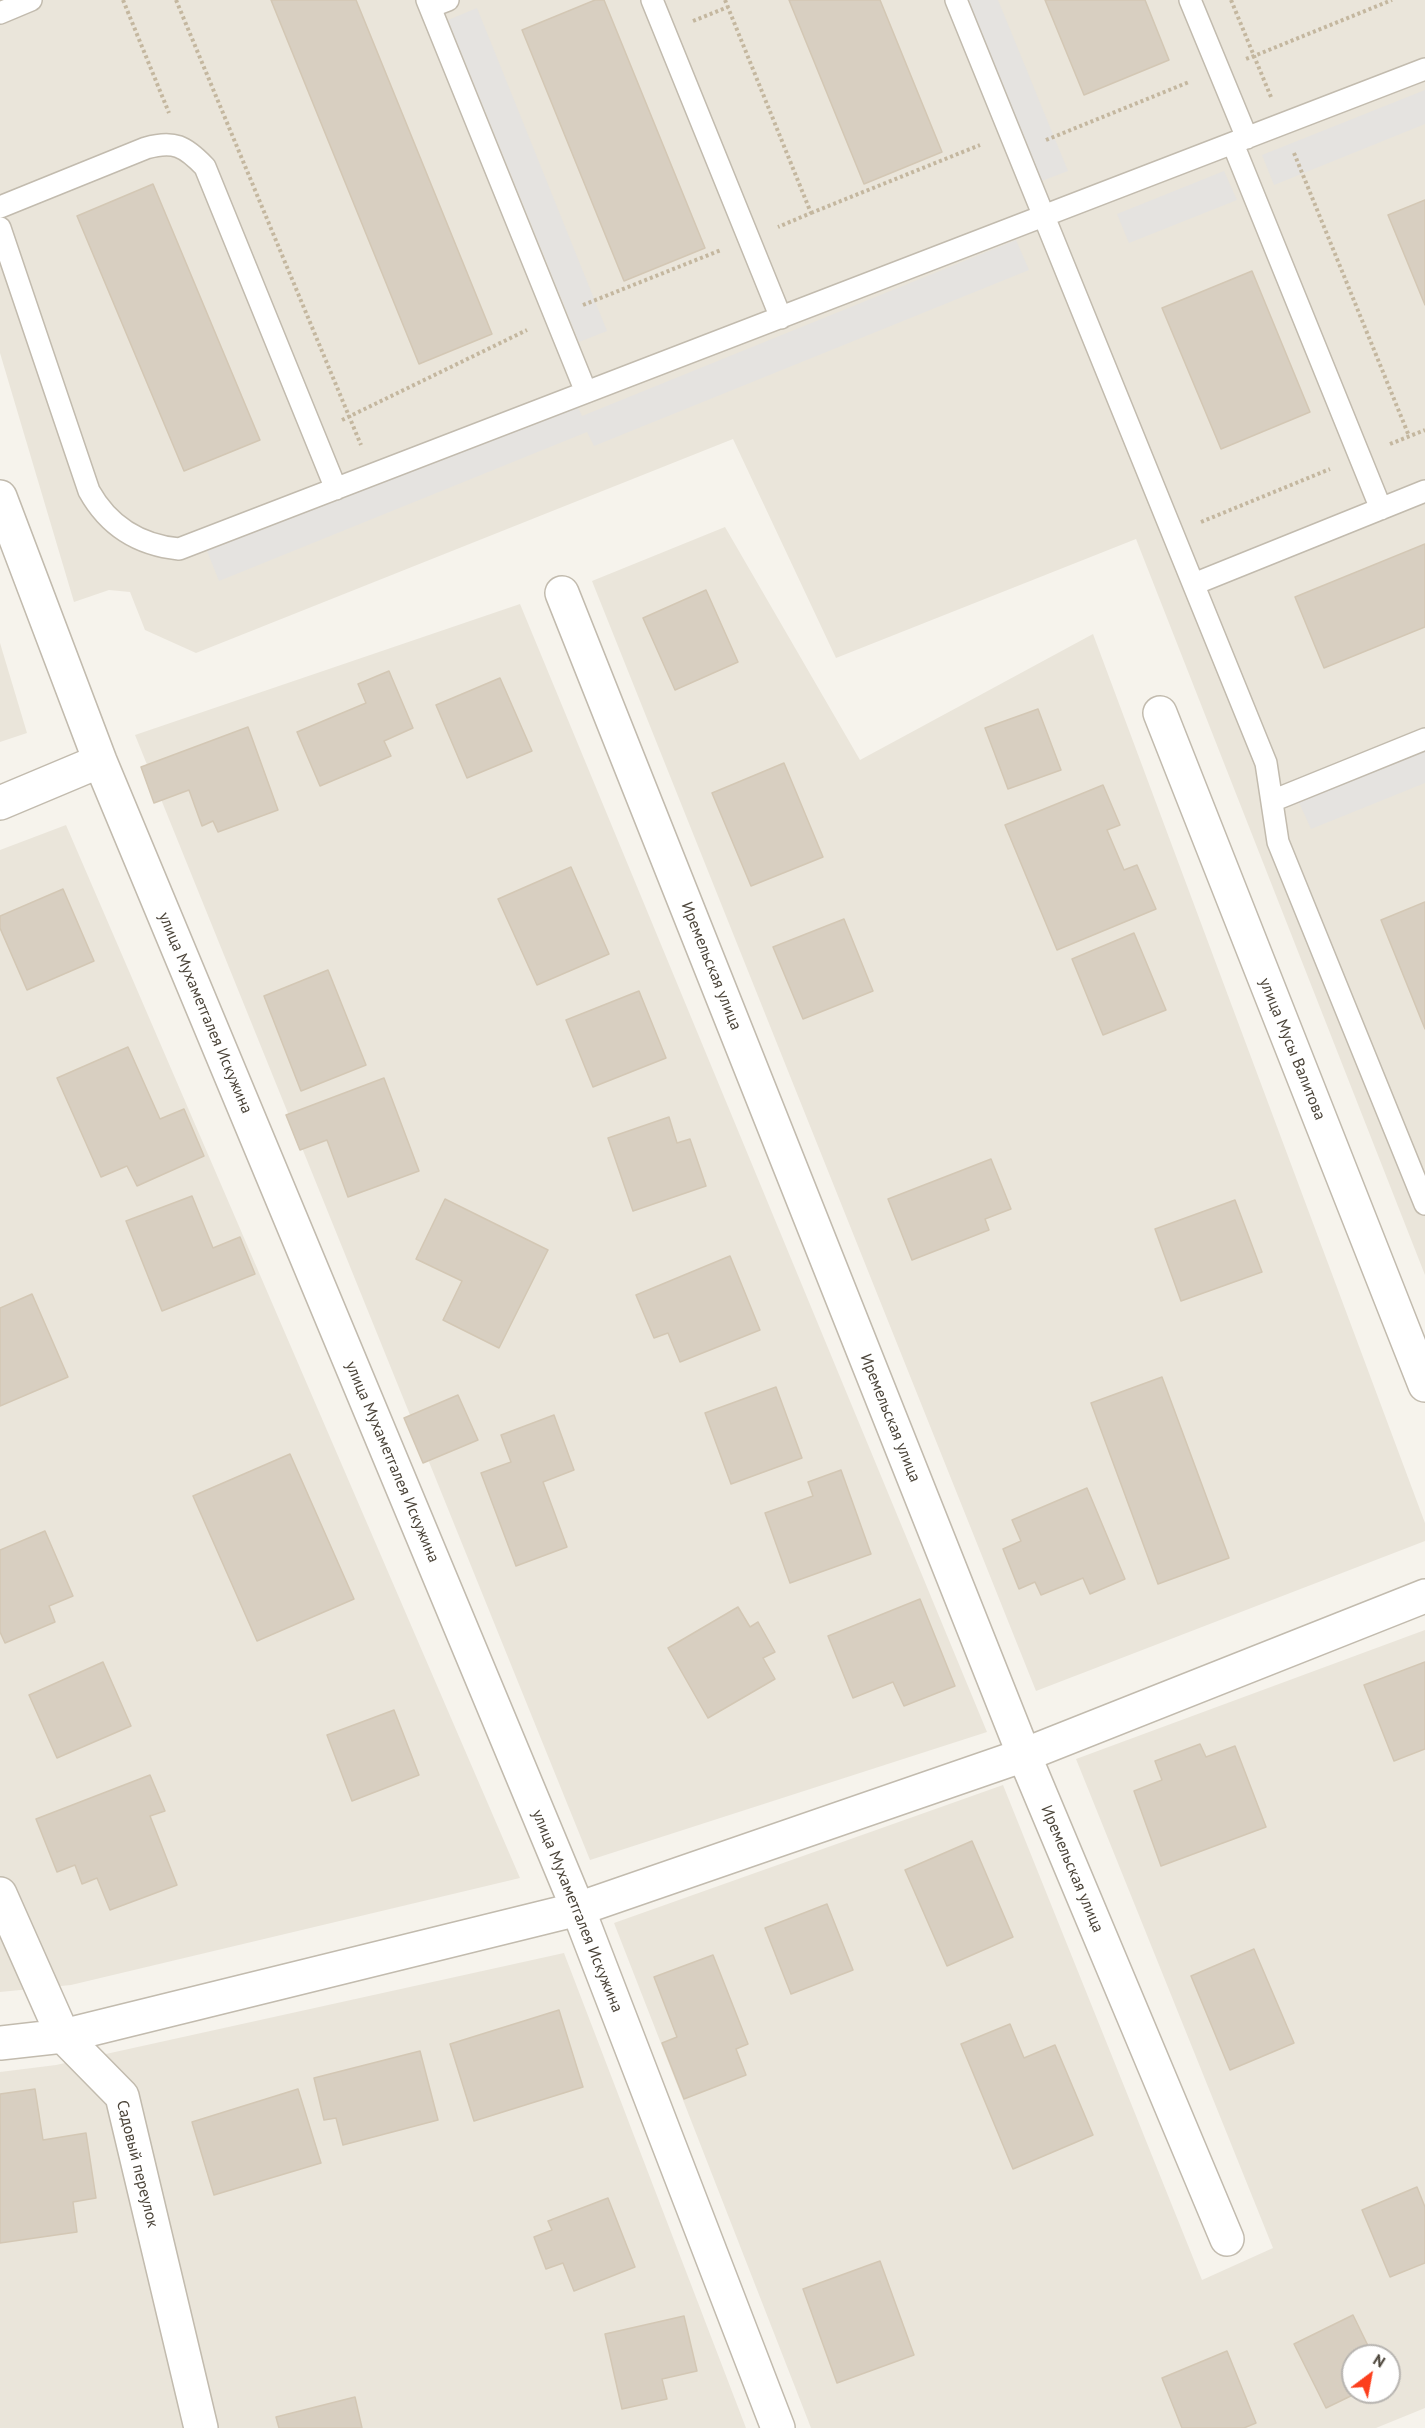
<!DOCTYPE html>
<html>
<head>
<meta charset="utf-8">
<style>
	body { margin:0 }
	#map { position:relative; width:1425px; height:2428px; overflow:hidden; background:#f6f3ec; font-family:"PT Sans",sans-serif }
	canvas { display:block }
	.north { position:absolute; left:1341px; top:2344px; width:60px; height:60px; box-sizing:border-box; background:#fff; border:2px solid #b7b4b0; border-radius:50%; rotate:32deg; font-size:16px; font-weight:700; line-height:24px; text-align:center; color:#4b4439 }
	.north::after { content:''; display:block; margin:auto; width:21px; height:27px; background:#fc3f1d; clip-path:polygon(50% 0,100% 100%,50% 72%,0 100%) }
</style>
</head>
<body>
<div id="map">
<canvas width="1425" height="2428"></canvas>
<div class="north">N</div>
</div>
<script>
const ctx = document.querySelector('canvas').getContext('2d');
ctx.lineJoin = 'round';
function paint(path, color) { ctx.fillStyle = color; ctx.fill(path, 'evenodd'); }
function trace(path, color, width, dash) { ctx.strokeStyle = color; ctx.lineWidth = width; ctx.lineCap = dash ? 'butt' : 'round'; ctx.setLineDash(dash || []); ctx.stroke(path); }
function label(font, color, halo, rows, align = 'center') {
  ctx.font = font + ' "PT Sans",sans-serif'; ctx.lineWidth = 4.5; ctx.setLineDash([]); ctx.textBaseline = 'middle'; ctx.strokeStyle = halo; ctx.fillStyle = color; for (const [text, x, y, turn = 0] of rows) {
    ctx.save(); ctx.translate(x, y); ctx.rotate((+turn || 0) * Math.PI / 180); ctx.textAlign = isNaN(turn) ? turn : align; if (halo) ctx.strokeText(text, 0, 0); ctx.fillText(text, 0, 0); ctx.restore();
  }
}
paint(new Path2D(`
	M 0,0 L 1425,0 L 1425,1275 L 1136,539 L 836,658 L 733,439 L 196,653 L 145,630 L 130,592 L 109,590 L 74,602 L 0,353 Z
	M 725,527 L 860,760 L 1093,634 L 1425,1523 L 1425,1541 L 1036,1691 L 592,581 Z
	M 520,604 L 987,1732 L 590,1860 L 135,735 Z
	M 0,643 L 27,733 L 0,742 Z
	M 66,825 L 520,1878 L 71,1985 L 0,1992 L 0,850 Z
	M 1425,1630 L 1425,2408 L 1376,2428 L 811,2428 L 614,1923 L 1003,1785 L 1202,2280 L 1273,2248 L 1076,1759 ZM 1353,2356 L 1389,2356 L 1389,2392 L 1353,2392 Z
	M 564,1953 L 746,2428 L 0,2428 L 0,2072 L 56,2065 Z`), '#eae5da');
paint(new Path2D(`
	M 965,0 L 998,0 L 1068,171 L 1039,182 Z
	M 477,8 L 607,331 L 579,342 L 448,20 Z
	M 1425,90 L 1425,124 L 1274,185 L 1262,155 Z
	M 1224,171 L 1237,200 L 1129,243 L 1117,214 Z
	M 1016,240 L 1029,270 L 594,446 L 587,432 L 219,581 L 207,551 L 576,403 L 582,416 Z
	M 1425,749 L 1425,783 L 1311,829 L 1298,800 Z`), '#e5e3e0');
const building = new Path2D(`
	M 271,0 L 356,0 L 492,334 L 419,364 Z
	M 595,0 L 604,0 L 705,248 L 624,281 L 522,30 Z
	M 789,0 L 880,0 L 942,152 L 864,184 Z
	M 1045,0 L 1145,0 L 1169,60 L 1084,95 Z
	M 153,184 L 260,440 L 184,471 L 77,216 Z
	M 1425,200 L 1425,305 L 1388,215 Z
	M 1252,271 L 1310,412 L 1221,449 L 1162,308 Z
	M 1425,544 L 1425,627 L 1324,668 L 1295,597 Z
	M 706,590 L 738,662 L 675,690 L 643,618 Z
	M 389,671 L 413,728 L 384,741 L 391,756 L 320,786 L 297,732 L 366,703 L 358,684 Z
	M 500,678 L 532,751 L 467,778 L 436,705 Z
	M 1038,709 L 1061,770 L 1008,789 L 985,728 Z
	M 248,727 L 278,810 L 218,832 L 213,821 L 202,826 L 189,790 L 154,803 L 141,767 Z
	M 784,763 L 823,857 L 751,886 L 712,793 Z
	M 1103,785 L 1120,825 L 1107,830 L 1124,870 L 1137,865 L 1156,909 L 1057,950 L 1005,825 Z
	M 571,867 L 609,954 L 537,985 L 498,899 Z
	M 63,889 L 94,961 L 27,990 L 0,928 L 0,916 Z
	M 1425,902 L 1425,1029 L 1381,920 Z
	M 844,919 L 873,991 L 803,1019 L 773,947 Z
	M 1134,933 L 1166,1010 L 1103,1035 L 1072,959 Z
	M 328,970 L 366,1065 L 301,1091 L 264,996 Z
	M 639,991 L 666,1058 L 593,1087 L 566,1020 Z
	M 128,1047 L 160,1119 L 184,1109 L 204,1156 L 137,1186 L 127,1166 L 101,1177 L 57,1078 Z
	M 384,1078 L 419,1171 L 348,1197 L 327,1140 L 300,1150 L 286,1115 Z
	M 669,1117 L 677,1143 L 690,1139 L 706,1186 L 633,1211 L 608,1138 Z
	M 991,1159 L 1011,1209 L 985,1219 L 989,1230 L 912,1260 L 888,1199 Z
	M 192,1196 L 213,1248 L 240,1237 L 255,1274 L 162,1311 L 126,1221 Z
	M 445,1199 L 548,1250 L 499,1348 L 443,1320 L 462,1281 L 416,1259 Z
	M 1235,1200 L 1262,1272 L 1181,1301 L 1155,1229 Z
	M 730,1256 L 760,1330 L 680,1362 L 668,1333 L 654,1338 L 636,1295 Z
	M 32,1294 L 68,1377 L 0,1406 L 0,1308 Z
	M 1162,1377 L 1229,1558 L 1158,1584 L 1091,1403 Z
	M 776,1387 L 802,1458 L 731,1484 L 705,1413 Z
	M 458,1395 L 478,1440 L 423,1463 L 404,1418 Z
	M 554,1415 L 574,1470 L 543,1482 L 567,1547 L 516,1566 L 481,1473 L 511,1462 L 501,1435 Z
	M 290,1454 L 354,1599 L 257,1641 L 193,1496 Z
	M 841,1470 L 871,1554 L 790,1583 L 765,1513 L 813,1496 L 808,1482 Z
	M 1087,1488 L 1125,1579 L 1090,1594 L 1083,1578 L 1041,1595 L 1035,1582 L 1019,1589 L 1003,1549 L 1021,1541 L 1012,1520 Z
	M 45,1531 L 73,1596 L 49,1606 L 55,1622 L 5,1643 L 0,1632 L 0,1550 Z
	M 920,1599 L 955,1686 L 904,1706 L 893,1682 L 853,1698 L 828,1636 Z
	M 738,1607 L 750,1627 L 758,1622 L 775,1652 L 763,1658 L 775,1679 L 708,1718 L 668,1648 Z
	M 103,1662 L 131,1726 L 57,1758 L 29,1695 Z
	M 1425,1662 L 1425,1749 L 1394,1761 L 1364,1685 Z
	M 394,1710 L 419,1775 L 352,1801 L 327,1735 Z
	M 1200,1744 L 1206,1757 L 1235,1746 L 1266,1827 L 1161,1866 L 1134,1791 L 1162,1780 L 1155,1761 Z
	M 150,1775 L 165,1811 L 150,1816 L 177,1885 L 110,1910 L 97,1878 L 82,1884 L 75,1865 L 57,1872 L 36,1819 Z
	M 972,1841 L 1013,1937 L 947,1966 L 905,1870 Z
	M 827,1904 L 853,1970 L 791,1994 L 765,1928 Z
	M 1254,1949 L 1294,2043 L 1230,2070 L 1191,1976 Z
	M 713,1955 L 748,2044 L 736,2049 L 746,2075 L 684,2099 L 662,2043 L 677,2037 L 654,1977 Z
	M 559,2010 L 583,2087 L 474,2121 L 450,2044 Z
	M 1010,2024 L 1024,2058 L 1055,2045 L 1093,2135 L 1013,2169 L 961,2044 Z
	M 420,2051 L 438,2120 L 343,2145 L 336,2118 L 324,2120 L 314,2078 Z
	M 35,2089 L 43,2140 L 86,2133 L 96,2198 L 73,2202 L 77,2232 L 0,2243 L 0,2094 Z
	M 298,2089 L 321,2163 L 214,2195 L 192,2122 Z
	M 1417,2187 L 1425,2207 L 1425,2263 L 1390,2277 L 1362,2210 Z
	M 608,2198 L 635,2267 L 574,2291 L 563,2263 L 546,2269 L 534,2237 L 552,2230 L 548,2221 Z
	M 880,2261 L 914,2355 L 837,2383 L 803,2289 Z
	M 1353,2315 L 1373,2356 L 1353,2356 L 1353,2392 L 1359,2392 L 1326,2408 L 1294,2344 Z
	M 684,2316 L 697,2371 L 662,2379 L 667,2399 L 622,2409 L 605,2334 Z
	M 1227,2351 L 1256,2423 L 1244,2428 L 1182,2428 L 1162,2378 Z
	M 355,2397 L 362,2428 L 279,2428 L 276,2417 Z`);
paint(building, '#d8cfc1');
trace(building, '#d3c7b4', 1.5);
const service = new Path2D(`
	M 427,0 L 586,392
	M 652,0 L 781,318
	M 956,0 L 1266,763 L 1278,842 L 1425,1204
	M 1190,0 L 1247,138
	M 430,7 L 448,0
	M 0,13 L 31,0
	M 1233,144 L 1381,509
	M 0,207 L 146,148 C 174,140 185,146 205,167 L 336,489
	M 0,228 L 89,491 C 109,527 139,545 179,549 L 1425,69
	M 1194,584 L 1425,491
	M 1272,801 L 1425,739`);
const minor = new Path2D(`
	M 0,497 L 100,761 L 578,1909 L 778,2428
	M 562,593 L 1024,1755 L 1227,2239
	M 1160,713 L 1425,1385
	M 0,803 L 100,761
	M 0,1894 L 63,2036 L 122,2096 L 201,2428
	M 0,2043 L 63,2036 L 578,1909 L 1024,1755 L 1425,1596`);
trace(service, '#c2bbae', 24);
trace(minor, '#c2bbae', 36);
trace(new Path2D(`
	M 123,0 L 169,113
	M 176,0 L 361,445
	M 725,0 L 811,213 L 778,227
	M 1231,0 L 1254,56 L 1246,59
	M 693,21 L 728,7
	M 1271,97 L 1254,56 L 1392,0
	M 1046,140 L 1189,82
	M 1294,153 L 1409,436
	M 811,213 L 980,145
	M 583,305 L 721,250
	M 342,420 L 527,330
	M 1390,444 L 1425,430
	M 1201,522 L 1330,469`), '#c4b79f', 4, [3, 3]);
trace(service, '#fff', 21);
trace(minor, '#fff', 33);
label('16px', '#4b4439', '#fff', [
	["Иремельская улица",711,966,68],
	["улица Мухаметгалея Искужина",205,1013,67],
	["улица Мусы Валитова",1292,1049,68],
	["Иремельская улица",890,1418,68],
	["улица Мухаметгалея Искужина",392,1462,67],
	["Иремельская улица",1072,1869,67],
	["улица Мухаметгалея Искужина",577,1911,68],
	["Садовый переулок",137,2164,76]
]);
</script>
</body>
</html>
